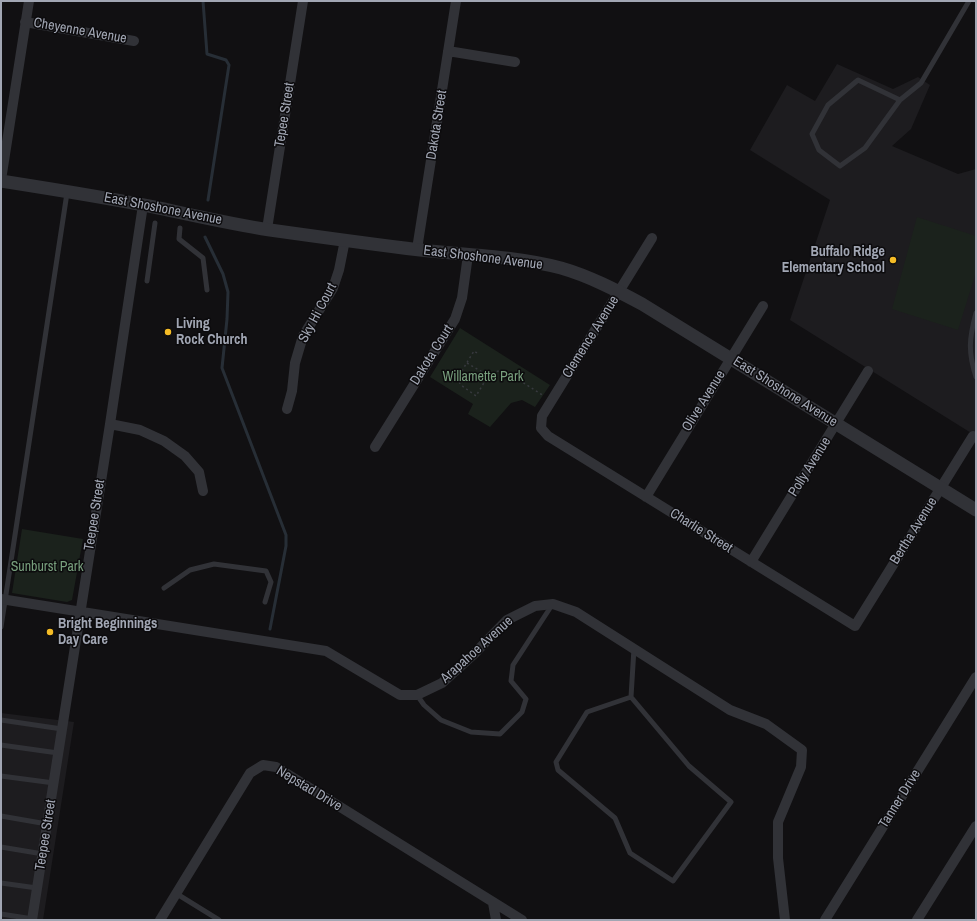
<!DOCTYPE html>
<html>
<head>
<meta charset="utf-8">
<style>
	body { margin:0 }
	#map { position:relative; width:977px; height:921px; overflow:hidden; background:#111012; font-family:"Archivo Narrow",sans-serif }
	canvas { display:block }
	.frame { position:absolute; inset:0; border:2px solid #a1a6b3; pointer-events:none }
</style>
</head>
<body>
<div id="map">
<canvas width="977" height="921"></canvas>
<div class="frame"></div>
</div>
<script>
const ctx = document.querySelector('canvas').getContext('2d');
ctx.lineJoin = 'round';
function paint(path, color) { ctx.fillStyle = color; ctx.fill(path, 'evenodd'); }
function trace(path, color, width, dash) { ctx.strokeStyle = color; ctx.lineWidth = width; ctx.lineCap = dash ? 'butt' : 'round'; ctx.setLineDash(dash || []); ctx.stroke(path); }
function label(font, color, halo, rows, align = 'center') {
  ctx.font = font + ' "Archivo Narrow",sans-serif'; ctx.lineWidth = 3; ctx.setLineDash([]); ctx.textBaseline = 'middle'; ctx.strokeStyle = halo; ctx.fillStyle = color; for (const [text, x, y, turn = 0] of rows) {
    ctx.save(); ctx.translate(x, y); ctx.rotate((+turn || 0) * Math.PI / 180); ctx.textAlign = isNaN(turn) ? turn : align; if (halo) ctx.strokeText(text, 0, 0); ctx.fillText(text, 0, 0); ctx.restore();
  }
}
paint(new Path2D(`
	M 837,64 L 893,89 L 918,77 L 930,85 L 911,129 L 892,146 L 958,174 L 976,169 L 976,436 L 790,320 L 830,200 L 750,150 L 787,85 L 815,101 Z
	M 1,713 L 74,722 L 43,920 L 1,920 Z`), '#1d1c1f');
paint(new Path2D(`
	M 917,217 L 976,236 L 976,272 L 958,330 L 892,309 Z
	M 460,328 L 550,385 L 535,407 L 522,400 L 511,403 L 490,427 L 468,414 L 473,404 L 430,377 Z
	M 22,529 L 83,539 L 72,600 L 67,602 L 12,593 Z`), '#1b221c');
trace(new Path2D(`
	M 203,1 L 207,54 L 226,60 L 229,65 L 208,200
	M 205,237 L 223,274 L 228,292 L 227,319 L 222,368 L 286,535 L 286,546 L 270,629`), '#272e36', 3);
trace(new Path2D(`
	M 477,353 L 474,351 L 457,379 L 461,385 L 476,396 C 483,385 490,368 505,371 L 544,396
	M 467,363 L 489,376`), '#37393e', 1.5, [2, 3]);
trace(new Path2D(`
	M 900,100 L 858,80 L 828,105 L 812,134 L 819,150 L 840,166 L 865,148 L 900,100 L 921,83 L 969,1
	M 180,228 L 179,239 L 203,258 L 207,290
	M 147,281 L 155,223
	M 976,313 C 969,339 968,352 976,377
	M 164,588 L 190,570 L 214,564 L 266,571 L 271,582 L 265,602
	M 1,627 L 67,193
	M 417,695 L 424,705 L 441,720 L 471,732 L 500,734 L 522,712 L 526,699 L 511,681 L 513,665 L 552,605
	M 631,697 L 587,712 L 556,762 L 558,770 L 615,818 L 630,853 L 673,881 L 731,802 L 689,766 L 631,697 L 634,648
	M 1,720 L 62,729
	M 1,745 L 58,753
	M 1,776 L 54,783
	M 1,816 L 47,824
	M 1,847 L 43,854
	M 1,883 L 37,888
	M 177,894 L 219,920
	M 1,914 L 33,919`), '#313237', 5);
trace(new Path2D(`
	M 25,22 L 134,41
	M 448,51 L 515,62
	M 1,180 L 29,1
	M 267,229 L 303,1
	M 652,238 L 542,416 L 541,428 L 548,436 L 855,626 L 973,436
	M 417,249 L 456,1
	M 287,409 L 292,391 L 295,363 L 303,336 L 333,288 L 339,270 L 345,240
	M 110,424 L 140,430 L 164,441 L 185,456 L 199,472 L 203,491
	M 375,447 L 455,319 L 462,298 L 468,255
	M 646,497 L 763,306
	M 751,562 L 868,371
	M 1,599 L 326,651 L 400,695 L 417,695 L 442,683 L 474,654 L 507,620 L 535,606 L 553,604 L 576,612 L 730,710 L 766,724 L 802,750 L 801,767 L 778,822 L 778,858 L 785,920
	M 493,903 L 496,920
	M 32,920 L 110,424 L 143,205
	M 160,920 L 250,773 L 263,765 L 276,767 L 522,920
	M 825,920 L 976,677
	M 917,920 L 976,826`), '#313237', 10);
trace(new Path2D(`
	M 1,181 C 52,189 103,197 154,207 C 192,215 231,224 270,230 C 320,237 370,244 420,250 C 467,255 515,256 561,268 C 589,276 616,290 642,304 L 976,510`), '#313237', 13);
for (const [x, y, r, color] of [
	[893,260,4,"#f5bc26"],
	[168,332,4,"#f5bc26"],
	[50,632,4,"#f5bc26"]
]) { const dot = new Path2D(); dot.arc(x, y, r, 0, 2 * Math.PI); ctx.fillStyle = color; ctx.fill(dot); trace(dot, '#0c0b0d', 1.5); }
label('14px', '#a1a6b3', '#0c0b0d', [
	["Cheyenne Avenue",80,31,10],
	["Tepee Street",285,115,-81],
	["Dakota Street",437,125,-81],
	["East Shoshone Avenue",163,209,11],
	["East Shoshone Avenue",483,258,7],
	["Sky Hi Court",318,313,-62],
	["Clemence Avenue",591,337,-58],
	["Dakota Court",432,355,-58],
	["East Shoshone Avenue",785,392,32],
	["Olive Avenue",704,401,-58],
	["Polly Avenue",810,467,-58],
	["Teepee Street",95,515,-81],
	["Charlie Street",701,531,32],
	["Bertha Avenue",914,531,-58],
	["Arapahoe Avenue",477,650,-42],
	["Nepstad Drive",309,789,31],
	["Tanner Drive",900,799,-58],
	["Teepee Street",46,835,-81]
]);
label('bold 14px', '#a1a6b3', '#0c0b0d', [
	["Buffalo Ridge",885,252,"right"],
	["Elementary School",885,268,"right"],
	["Living",176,324],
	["Rock Church",176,340],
	["Bright Beginnings",58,624],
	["Day Care",58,640]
], 'left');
label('14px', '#789f7d', '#0c0b0d', [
	["Willamette Park",483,377],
	["Sunburst Park",47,567]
]);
</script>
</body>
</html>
